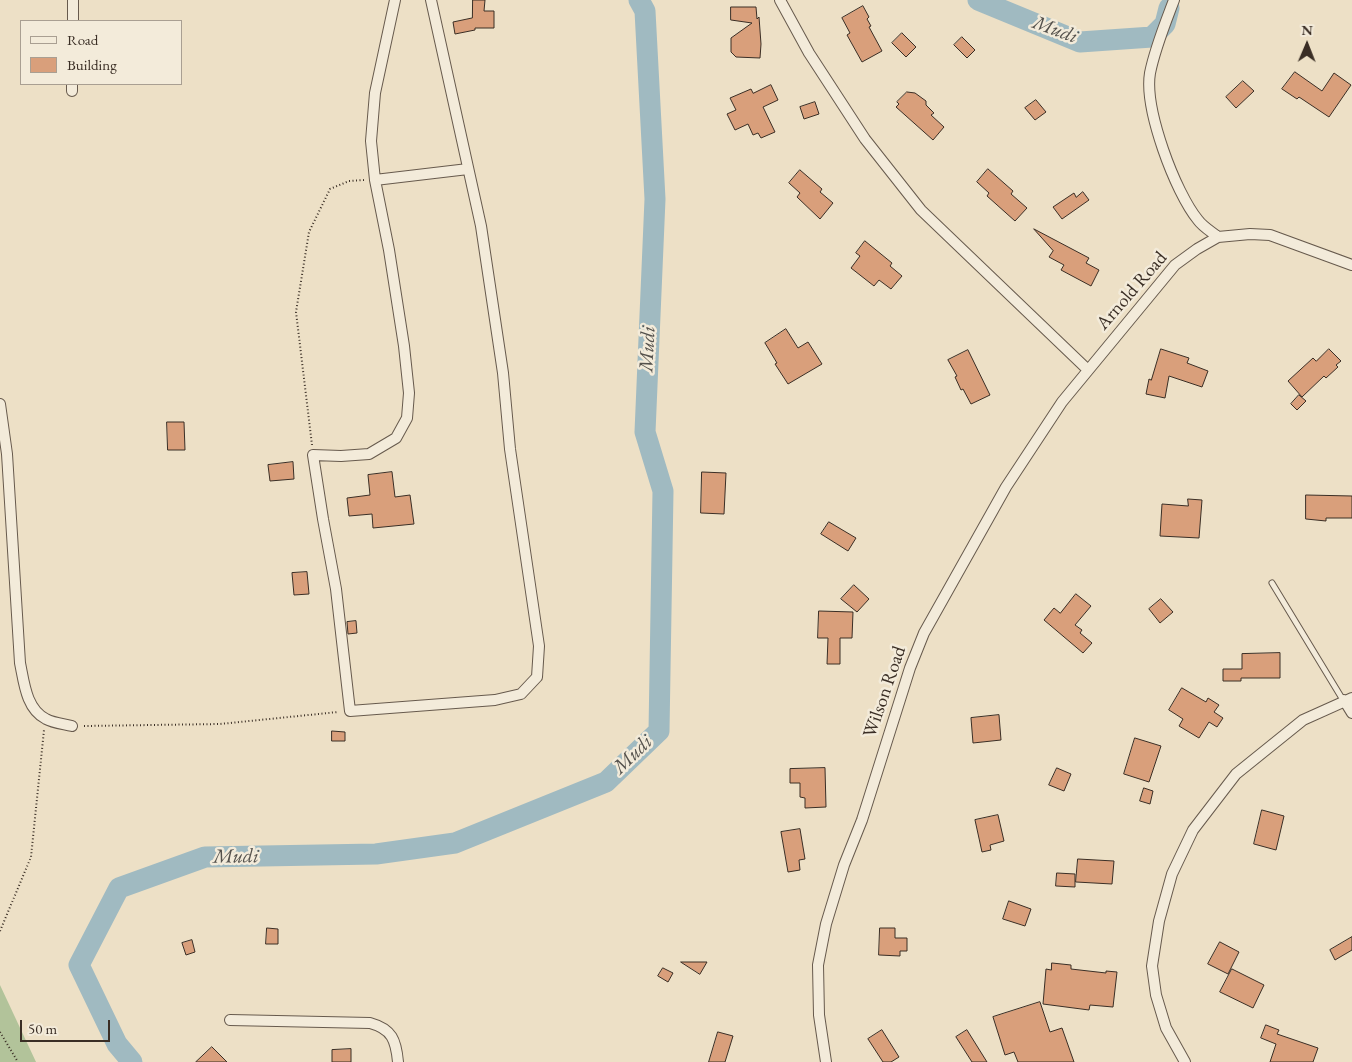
<!DOCTYPE html>
<html>
<head>
<meta charset="utf-8">
<style>
	body { margin:0 }
	#map { position:relative; width:1352px; height:1062px; overflow:hidden; background:#ede0c6; font-family:"EB Garamond",serif }
	canvas { display:block }
	.legend { position:absolute; left:20px; top:20px; width:162px; height:65px; box-sizing:border-box; background:#f3ebda; border:1px solid #a99f92; margin:0; padding:6px 9px; list-style:none; font-size:15px; color:#3a2e25 }
	.legend li { display:flex; align-items:center; gap:10px; height:25px }
	.legend b { width:25px; border:1px solid #a99f92 }
	.north { position:absolute; left:1282px; top:20px; width:50px; height:50px; -webkit-text-stroke:4px #f3ebda; paint-order:stroke; rotate:1deg; font-size:14px; font-weight:700; line-height:20px; text-align:center; color:#3a2e25 }
	.north::after { content:''; display:block; margin:auto; width:18px; height:22px; background:#3a2e25; clip-path:polygon(50% 0,100% 100%,50% 72%,0 100%) }
	.scale { position:absolute; left:20px; top:1020px; width:90px; height:22px; box-sizing:border-box; border:2px solid #3a2e25; border-top:0; padding-left:6px; font-size:15px; line-height:18px; white-space:nowrap; color:#3a2e25; -webkit-text-stroke:4px #f3ebda; paint-order:stroke }
</style>
</head>
<body>
<div id="map">
<canvas width="1352" height="1062"></canvas>
<ul class="legend">
<li><b style="height:6px;background:#f3ebda"></b>Road</li>
<li><b style="height:14px;background:#d99f7b"></b>Building</li>
</ul>
<div class="north">N</div>
<div class="scale">50 m</div>
</div>
<script>
const ctx = document.querySelector('canvas').getContext('2d');
ctx.lineJoin = 'round';
function paint(path, color) { ctx.fillStyle = color; ctx.fill(path, 'evenodd'); }
function trace(path, color, width, dash) { ctx.strokeStyle = color; ctx.lineWidth = width; ctx.lineCap = dash ? 'butt' : 'round'; ctx.setLineDash(dash || []); ctx.stroke(path); }
function label(font, color, halo, rows, align = 'center') {
  ctx.font = font + ' "EB Garamond",serif'; ctx.lineWidth = 5; ctx.setLineDash([]); ctx.textBaseline = 'middle'; ctx.strokeStyle = halo; ctx.fillStyle = color; for (const [text, x, y, turn = 0] of rows) {
    ctx.save(); ctx.translate(x, y); ctx.rotate((+turn || 0) * Math.PI / 180); ctx.textAlign = isNaN(turn) ? turn : align; if (halo) ctx.strokeText(text, 0, 0); ctx.fillText(text, 0, 0); ctx.restore();
  }
}
paint(new Path2D(`
	M 0,985 L 36,1062 L 0,1062 Z`), '#b2c39a');
trace(new Path2D(`
	M 978,0 L 1080,42 L 1152,37 L 1165,24 L 1169,8
	M 132,1062 L 117,1044 L 79,965 L 119,888 L 205,857 L 376,854 L 455,843 L 606,782 L 659,731 L 663,491 L 645,432 L 655,199 L 645,11 L 639,0`), '#a0bac1', 21);
const building = new Path2D(`
	M 473,0 L 485,0 L 484,11 L 494,11 L 494,28 L 475,28 L 475,30 L 455,34 L 453,22 L 472,18 Z
	M 863,6 L 869,17 L 867,19 L 871,26 L 869,27 L 882,51 L 862,62 L 847,35 L 850,33 L 842,18 Z
	M 731,7 L 756,7 L 757,19 L 759,17 L 761,44 L 760,58 L 736,57 L 731,52 L 731,38 L 752,23 L 731,20 Z
	M 902,33 L 916,47 L 906,57 L 892,43 Z
	M 962,37 L 975,50 L 967,58 L 954,45 Z
	M 1295,72 L 1322,91 L 1334,73 L 1351,85 L 1329,117 L 1299,97 L 1297,99 L 1282,89 Z
	M 1243,81 L 1254,91 L 1236,108 L 1226,97 Z
	M 771,85 L 778,100 L 763,107 L 775,132 L 761,138 L 758,133 L 753,135 L 748,124 L 735,130 L 727,114 L 736,110 L 730,98 L 751,89 L 753,93 Z
	M 907,92 L 915,93 L 926,101 L 926,105 L 934,113 L 931,115 L 944,127 L 933,140 L 896,107 L 899,104 L 897,102 Z
	M 1036,100 L 1046,112 L 1035,120 L 1025,108 Z
	M 815,102 L 819,114 L 804,119 L 800,107 Z
	M 988,169 L 1013,191 L 1011,194 L 1027,208 L 1015,221 L 987,196 L 989,193 L 977,182 Z
	M 800,170 L 822,189 L 820,192 L 833,203 L 820,219 L 797,197 L 800,193 L 789,183 Z
	M 1083,192 L 1089,200 L 1062,219 L 1053,207 L 1074,193 L 1076,197 Z
	M 1034,229 L 1089,258 L 1086,263 L 1099,270 L 1091,286 L 1061,270 L 1064,265 L 1049,257 L 1053,251 Z
	M 865,241 L 892,263 L 890,266 L 902,276 L 891,289 L 879,280 L 874,286 L 851,268 L 860,256 L 856,253 Z
	M 786,329 L 798,348 L 808,342 L 822,364 L 788,384 L 775,364 L 777,363 L 765,343 Z
	M 1161,349 L 1189,358 L 1187,363 L 1208,371 L 1202,387 L 1169,376 L 1165,398 L 1146,394 L 1149,379 L 1151,380 Z
	M 1329,349 L 1341,361 L 1336,365 L 1338,367 L 1326,378 L 1324,376 L 1302,397 L 1288,381 L 1313,358 L 1316,361 Z
	M 968,350 L 990,395 L 971,404 L 963,389 L 961,390 L 955,377 L 957,376 L 948,360 Z
	M 1299,395 L 1306,401 L 1297,410 L 1291,404 Z
	M 167,422 L 184,422 L 185,450 L 168,450 Z
	M 293,462 L 294,479 L 270,481 L 268,465 Z
	M 392,472 L 395,497 L 410,495 L 414,524 L 373,528 L 372,514 L 349,516 L 347,498 L 370,495 L 368,475 Z
	M 702,472 L 726,473 L 724,514 L 701,513 Z
	M 1306,495 L 1352,496 L 1352,518 L 1326,518 L 1326,521 L 1306,519 Z
	M 1188,499 L 1202,500 L 1199,538 L 1160,536 L 1162,504 L 1188,506 Z
	M 829,522 L 856,538 L 848,551 L 821,534 Z
	M 307,572 L 309,594 L 294,595 L 292,573 Z
	M 854,585 L 869,599 L 857,612 L 841,599 Z
	M 1076,594 L 1091,606 L 1075,625 L 1082,630 L 1080,633 L 1092,643 L 1083,653 L 1044,620 L 1054,608 L 1060,613 Z
	M 1161,599 L 1173,612 L 1160,623 L 1149,609 Z
	M 819,611 L 853,612 L 852,638 L 840,638 L 840,664 L 827,664 L 828,638 L 818,638 Z
	M 356,621 L 357,633 L 348,634 L 347,622 Z
	M 1280,653 L 1280,678 L 1241,678 L 1241,681 L 1223,681 L 1223,669 L 1242,669 L 1242,654 Z
	M 1182,688 L 1206,702 L 1208,698 L 1219,705 L 1214,712 L 1223,718 L 1217,727 L 1209,722 L 1199,738 L 1179,726 L 1183,719 L 1169,710 Z
	M 999,715 L 1001,740 L 973,743 L 971,718 Z
	M 332,731 L 345,732 L 345,741 L 332,741 Z
	M 1135,738 L 1161,746 L 1149,782 L 1124,774 Z
	M 825,768 L 826,807 L 805,808 L 805,798 L 800,797 L 800,783 L 790,783 L 790,769 Z
	M 1057,768 L 1071,774 L 1064,791 L 1049,785 Z
	M 1144,788 L 1153,791 L 1150,804 L 1140,801 Z
	M 1262,810 L 1284,816 L 1276,850 L 1254,844 Z
	M 998,815 L 1004,841 L 990,845 L 991,850 L 982,852 L 975,820 Z
	M 800,829 L 805,859 L 799,860 L 800,870 L 788,872 L 781,832 Z
	M 1078,859 L 1114,861 L 1112,884 L 1076,882 Z
	M 1057,873 L 1075,874 L 1075,887 L 1056,886 Z
	M 1009,901 L 1031,909 L 1025,926 L 1003,919 Z
	M 267,928 L 278,929 L 278,944 L 266,944 Z
	M 880,928 L 895,928 L 895,938 L 907,938 L 907,951 L 900,951 L 900,956 L 879,955 Z
	M 1352,937 L 1352,950 L 1335,960 L 1330,950 Z
	M 192,940 L 195,952 L 186,955 L 182,943 Z
	M 1220,942 L 1239,952 L 1228,974 L 1208,964 Z
	M 681,962 L 707,962 L 700,974 Z
	M 1052,963 L 1071,965 L 1071,969 L 1106,973 L 1106,971 L 1117,972 L 1113,1007 L 1090,1005 L 1089,1010 L 1043,1004 L 1046,969 L 1051,970 Z
	M 663,968 L 673,973 L 668,982 L 658,976 Z
	M 1232,969 L 1264,985 L 1253,1008 L 1220,992 Z
	M 1040,1002 L 1050,1032 L 1062,1028 L 1074,1062 L 1018,1062 L 1014,1052 L 1005,1055 L 993,1017 Z
	M 1266,1025 L 1279,1030 L 1277,1034 L 1318,1048 L 1313,1062 L 1270,1062 L 1276,1044 L 1261,1038 Z
	M 882,1030 L 899,1057 L 891,1062 L 883,1062 L 868,1039 Z
	M 967,1030 L 987,1062 L 972,1062 L 956,1037 Z
	M 718,1032 L 733,1036 L 725,1062 L 709,1062 Z
	M 212,1047 L 227,1062 L 196,1062 Z
	M 351,1049 L 351,1062 L 332,1062 L 332,1050 Z`);
paint(building, '#d99f7b');
trace(building, '#3a2e25', 1);
const lane = new Path2D(`
	M 1272,583 L 1343,700`);
const street = new Path2D(`
	M 395,0 L 375,93 L 371,141 L 375,180 L 389,250 L 404,346 L 409,393 L 407,418 L 396,438 L 369,454 L 341,456 L 313,455 L 323,519 L 336,589 L 350,711 L 495,700 L 521,694 L 537,677 L 539,646 L 510,449 L 503,373 L 481,226 L 431,0
	M 780,0 L 809,53 L 865,139 L 921,210 L 1088,370
	M 1174,0 C 1165,24 1155,48 1150,73 C 1144,109 1175,192 1198,220 C 1203,227 1212,232 1218,237
	M 73,21 L 73,0
	M 72,91 L 72,84
	M 375,180 L 468,169
	M 0,404 L 7,454 L 20,663 C 24,682 26,709 46,719 C 53,723 64,724 72,726
	M 1344,700 L 1352,713
	M 230,1020 L 370,1023 C 392,1029 396,1040 398,1062
	M 826,1062 L 819,1015 L 818,965 L 826,924 L 844,865 L 862,820 L 910,668 L 924,633 L 1006,487 L 1062,402 L 1175,265 L 1197,249 L 1218,237 L 1250,234 L 1270,235 L 1352,265
	M 1185,1062 L 1166,1028 L 1156,995 L 1152,966 L 1159,921 L 1172,874 L 1193,830 L 1236,774 L 1303,720 L 1352,698`);
trace(lane, '#675a4d', 7);
trace(street, '#675a4d', 12);
trace(new Path2D(`
	M 312,445 L 296,312 L 309,232 L 330,189 L 349,181 L 365,180
	M 84,726 L 220,724 L 338,712
	M 0,931 L 31,857 L 44,730
	M 0,1032 L 18,1062`), '#3a2e25', 2, [1, 2.5]);
trace(lane, '#f3ebda', 5);
trace(street, '#f3ebda', 10);
label('19px', '#3a2e25', '#f3ebda', [
	["Arnold Road",1132,291,-49],
	["Wilson Road",885,692,-71]
]);
label('italic 20px', '#54514c', '#f3ebda', [
	["Mudi",1055,30,20],
	["Mudi",648,349,-87],
	["Mudi",633,755,-44],
	["Mudi",236,857,-1]
]);
</script>
</body>
</html>
